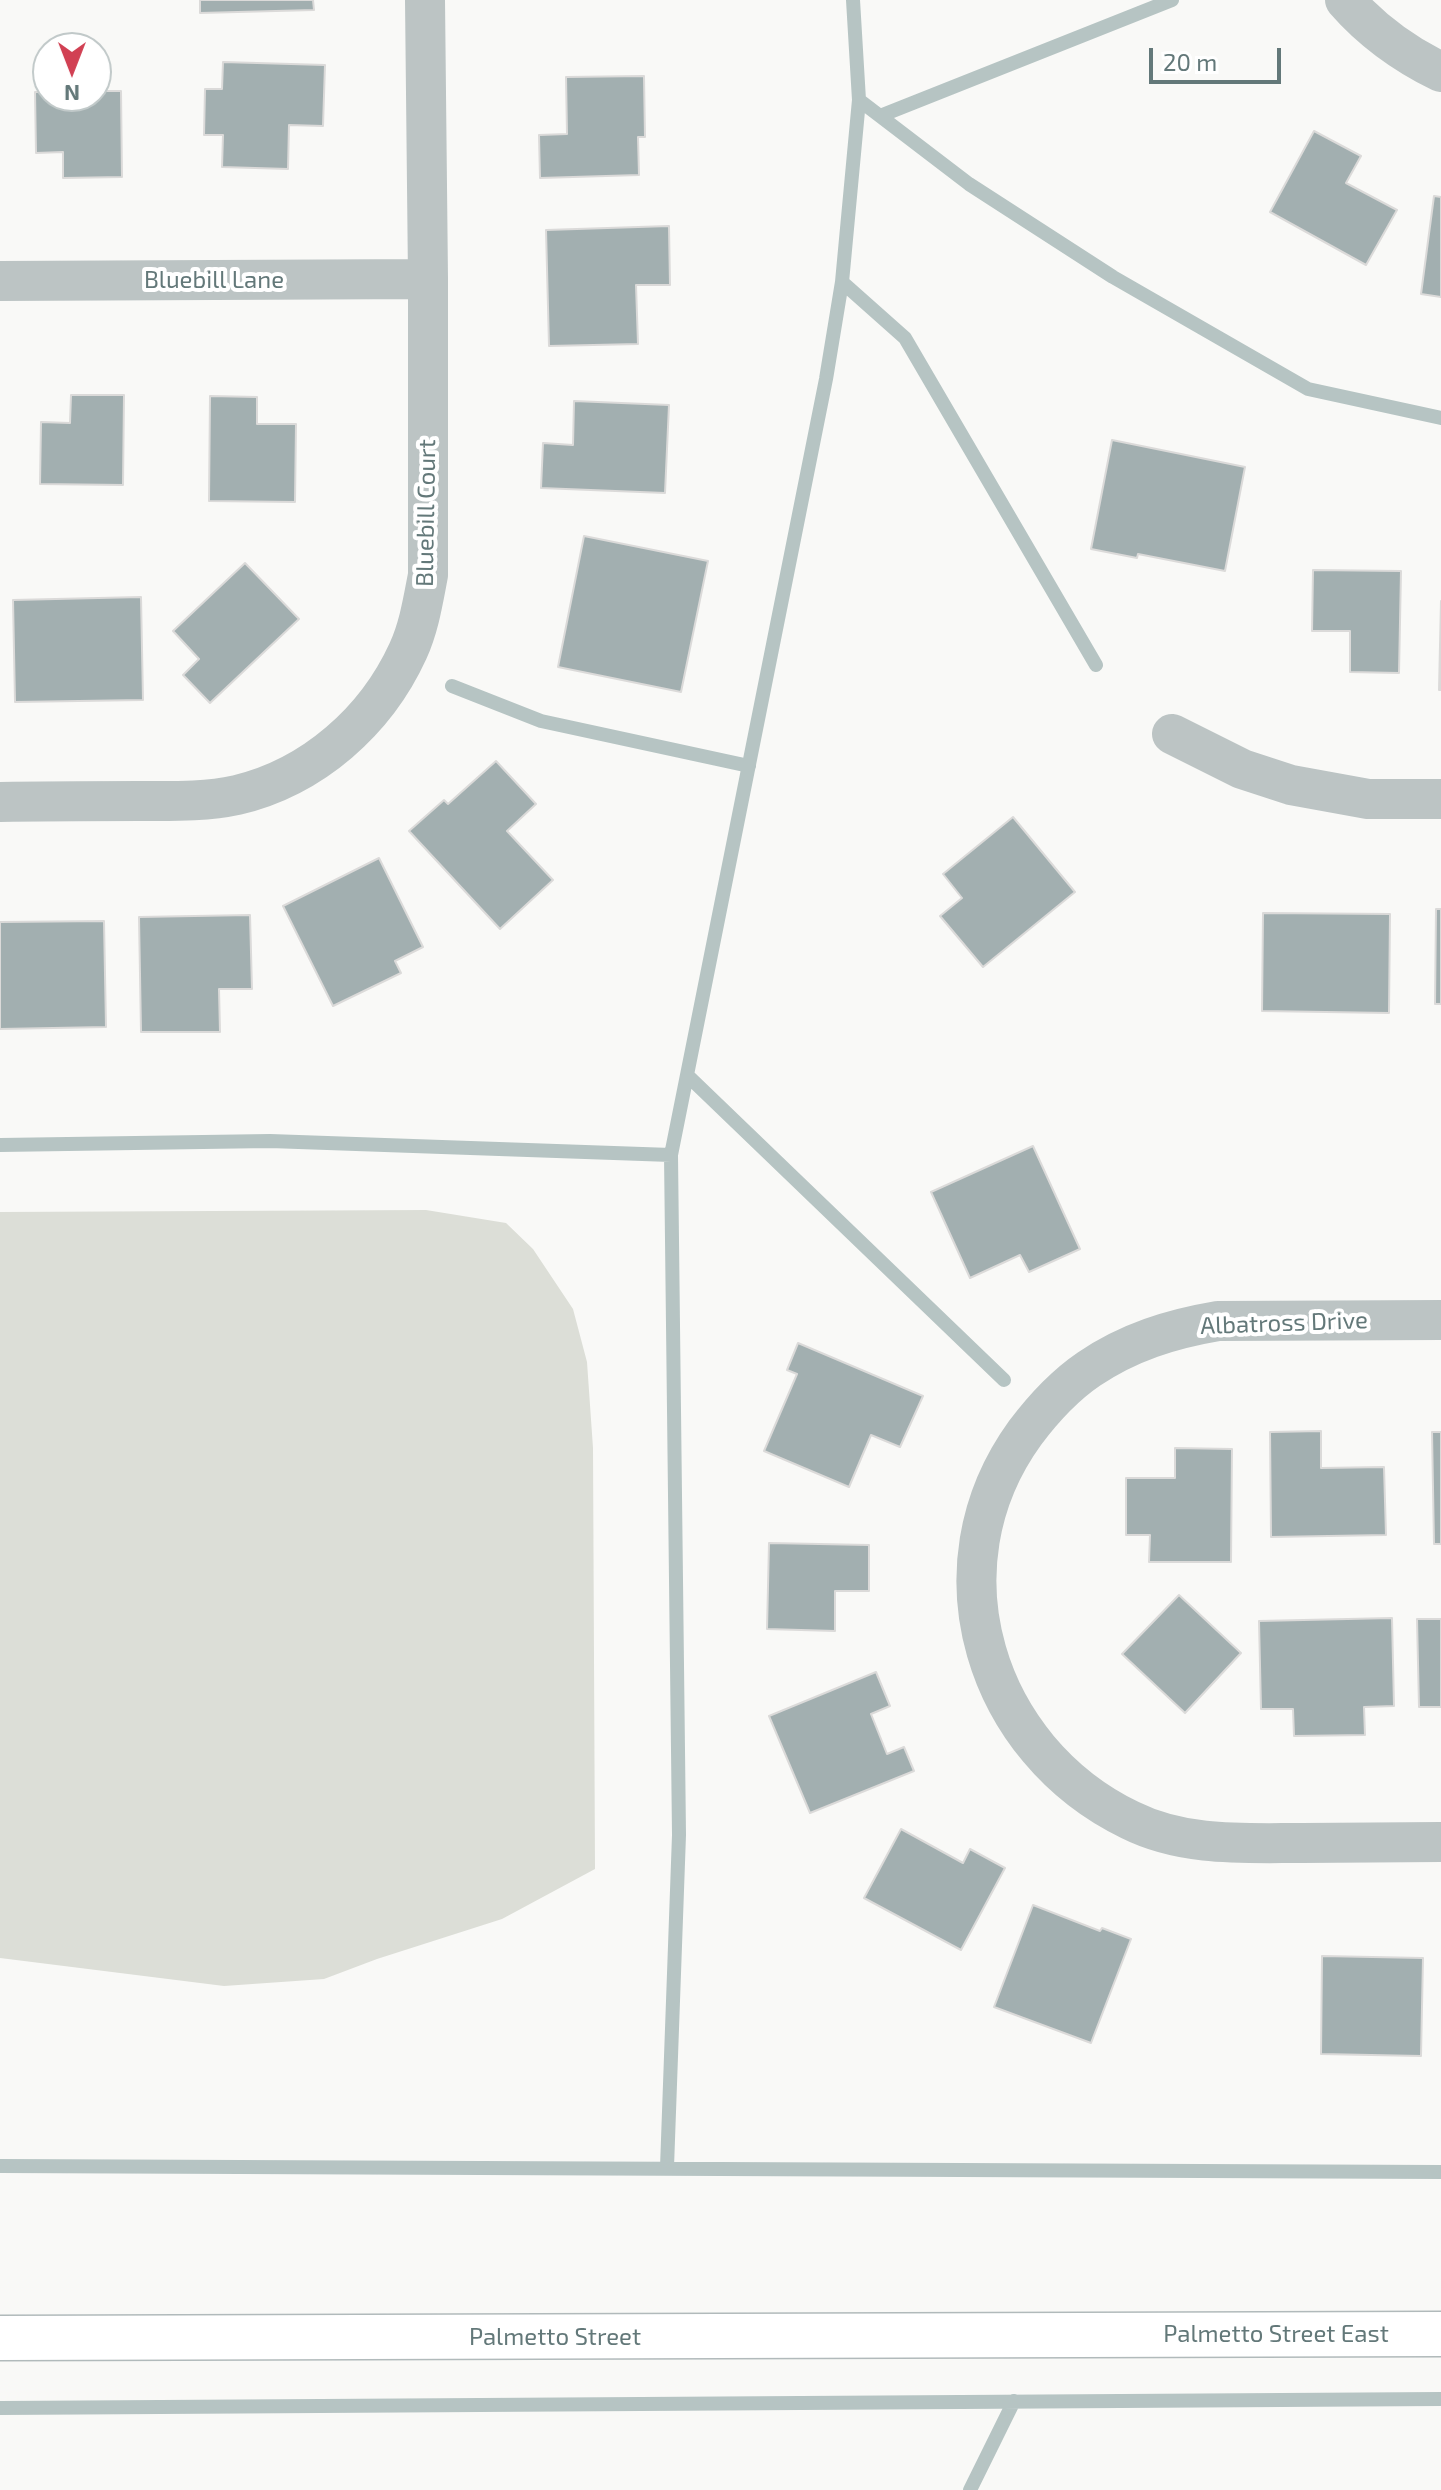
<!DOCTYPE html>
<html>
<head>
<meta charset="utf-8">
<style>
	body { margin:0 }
	#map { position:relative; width:1441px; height:2490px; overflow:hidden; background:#f9f9f7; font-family:"Exo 2",sans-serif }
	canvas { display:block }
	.north { position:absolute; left:32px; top:32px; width:80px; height:80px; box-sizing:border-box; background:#fff; border:2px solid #c1c9c9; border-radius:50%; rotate:180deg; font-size:22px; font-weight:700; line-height:32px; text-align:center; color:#637879 }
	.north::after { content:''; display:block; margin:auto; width:28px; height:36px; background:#d14053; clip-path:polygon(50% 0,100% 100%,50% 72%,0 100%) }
	.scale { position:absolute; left:1149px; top:48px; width:132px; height:36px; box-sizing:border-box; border:4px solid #637879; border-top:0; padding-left:10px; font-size:24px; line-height:28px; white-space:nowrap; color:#637879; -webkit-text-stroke:6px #fff; paint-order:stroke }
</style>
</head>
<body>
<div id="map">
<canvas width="1441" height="2490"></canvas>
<div class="north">N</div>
<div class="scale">20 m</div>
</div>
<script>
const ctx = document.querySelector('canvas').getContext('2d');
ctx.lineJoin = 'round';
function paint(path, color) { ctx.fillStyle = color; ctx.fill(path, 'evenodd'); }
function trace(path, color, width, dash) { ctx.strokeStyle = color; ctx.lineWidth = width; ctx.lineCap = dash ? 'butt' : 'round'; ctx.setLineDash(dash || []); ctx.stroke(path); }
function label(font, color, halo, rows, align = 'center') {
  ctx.font = font + ' "Exo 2",sans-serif'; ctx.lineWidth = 8; ctx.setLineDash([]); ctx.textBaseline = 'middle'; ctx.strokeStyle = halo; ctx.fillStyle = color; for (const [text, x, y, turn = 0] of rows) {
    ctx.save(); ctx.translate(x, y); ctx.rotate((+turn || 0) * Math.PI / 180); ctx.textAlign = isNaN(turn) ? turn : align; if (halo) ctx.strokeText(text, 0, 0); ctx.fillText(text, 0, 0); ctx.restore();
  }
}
paint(new Path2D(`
	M 426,1210 L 506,1223 L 533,1249 L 573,1309 L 587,1362 L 593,1448 L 595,1869 L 502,1919 L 377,1959 L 324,1979 L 224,1986 L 0,1958 L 0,1212 Z`), '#dcded7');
trace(new Path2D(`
	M 859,100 L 969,184 L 1113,277 L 1308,389 L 1441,418
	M 880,116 L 1172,0
	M 842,282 L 905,338 L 1096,665
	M 452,686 L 541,721 L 749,766
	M 687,1075 L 1004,1380
	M 0,1145 L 270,1141 L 671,1155
	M 0,2166 L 1441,2172
	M 667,2167 L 679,1835 L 671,1155 L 826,379 L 842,282 L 859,100 L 853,0
	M 0,2408 L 1441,2399
	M 970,2490 L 1014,2401`), '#b6c4c3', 14);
const building = new Path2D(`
	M 200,0 L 313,0 L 314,10 L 200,13 Z
	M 223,62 L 325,65 L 323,126 L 289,125 L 288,169 L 222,167 L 223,135 L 204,135 L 205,89 L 222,89 Z
	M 644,76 L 645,137 L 638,137 L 639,175 L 540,178 L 539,135 L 567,134 L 566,77 Z
	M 96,91 L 121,91 L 122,177 L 63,178 L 63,152 L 36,153 L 35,92 L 48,92 L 48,96 L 96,96 Z
	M 1314,131 L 1361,156 L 1346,183 L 1397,210 L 1366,265 L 1270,212 Z
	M 1434,196 L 1441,197 L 1441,297 L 1421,294 Z
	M 669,226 L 670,285 L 636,285 L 638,344 L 549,346 L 546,230 Z
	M 71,395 L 124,395 L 123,485 L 40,484 L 41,422 L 70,423 Z
	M 210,396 L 257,397 L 257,424 L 296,424 L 295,502 L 209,501 Z
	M 574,401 L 669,405 L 665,493 L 541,488 L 543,443 L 573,445 Z
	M 1112,440 L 1245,467 L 1225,571 L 1138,554 L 1137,558 L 1091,549 Z
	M 584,536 L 708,561 L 681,692 L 558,667 Z
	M 245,563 L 299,619 L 210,703 L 183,675 L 199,659 L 173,631 Z
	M 1313,570 L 1401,571 L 1399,673 L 1350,672 L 1350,631 L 1312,631 Z
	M 141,597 L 143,700 L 15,702 L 13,600 Z
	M 1441,601 L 1441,690 L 1439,690 Z
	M 496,761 L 536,804 L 507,831 L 553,880 L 500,929 L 409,831 L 444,800 L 448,804 Z
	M 1013,817 L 1075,892 L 983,967 L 940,916 L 962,898 L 943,874 Z
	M 379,858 L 423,947 L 395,961 L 401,973 L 333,1006 L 283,906 Z
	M 1436,909 L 1441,909 L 1441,1004 L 1435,1004 Z
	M 1263,913 L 1390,914 L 1389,1013 L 1262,1011 Z
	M 250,915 L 252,989 L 219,989 L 220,1032 L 141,1032 L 139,917 Z
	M 104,921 L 106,1027 L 0,1029 L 0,922 Z
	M 1033,1146 L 1080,1249 L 1029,1272 L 1020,1255 L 970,1278 L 931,1192 Z
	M 798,1343 L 923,1396 L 900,1447 L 871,1435 L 849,1487 L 764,1451 L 797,1374 L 787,1370 Z
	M 1321,1431 L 1321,1468 L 1384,1467 L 1386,1535 L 1271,1537 L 1270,1432 Z
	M 1432,1432 L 1441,1432 L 1441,1544 L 1434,1544 Z
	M 1175,1448 L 1232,1449 L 1231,1562 L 1149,1562 L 1150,1535 L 1126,1535 L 1126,1478 L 1175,1478 Z
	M 769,1543 L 869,1545 L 869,1591 L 835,1591 L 835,1631 L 767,1629 Z
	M 1179,1595 L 1241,1653 L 1185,1713 L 1122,1654 Z
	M 1392,1618 L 1394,1706 L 1364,1707 L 1365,1735 L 1294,1736 L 1293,1709 L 1261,1709 L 1259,1621 Z
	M 1417,1619 L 1441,1619 L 1441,1707 L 1419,1707 Z
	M 876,1672 L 890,1706 L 871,1714 L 887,1754 L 904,1747 L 914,1771 L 810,1813 L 769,1716 Z
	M 901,1829 L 963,1863 L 970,1849 L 1005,1868 L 961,1950 L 864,1898 Z
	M 1033,1905 L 1100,1931 L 1102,1928 L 1131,1939 L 1091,2043 L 994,2007 Z
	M 1322,1956 L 1423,1958 L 1421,2056 L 1321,2054 Z`);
paint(building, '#a2afb0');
trace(building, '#dbdad9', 2);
const secondary = new Path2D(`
	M 0,2338 L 1441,2334`);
trace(secondary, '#b1babb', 47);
trace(new Path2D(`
	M 1345,0 C 1372,31 1404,54 1441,72
	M 0,281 L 428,279
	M 1172,734 L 1242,769 L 1291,785 L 1368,799 L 1441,799
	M 0,802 C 47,801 93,801 140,801 C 172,801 205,802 237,795 C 313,777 376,721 408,651 C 419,627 423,601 428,575 L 428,279 L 425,0
	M 1441,1320 L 1218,1321 C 1171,1329 1129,1342 1089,1369 C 1064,1386 1043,1409 1025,1433 C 927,1568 985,1750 1130,1820 C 1184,1847 1244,1843 1302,1843 C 1348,1843 1395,1842 1441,1842`), '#bcc4c4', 40);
trace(secondary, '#fff', 44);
label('24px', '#637879', '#fff', [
	["Bluebill Lane",214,280],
	["Bluebill Court",426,513,-89],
	["Albatross Drive",1284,1323,-2],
	["Palmetto Street East",1276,2334],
	["Palmetto Street",555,2337]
]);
</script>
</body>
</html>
